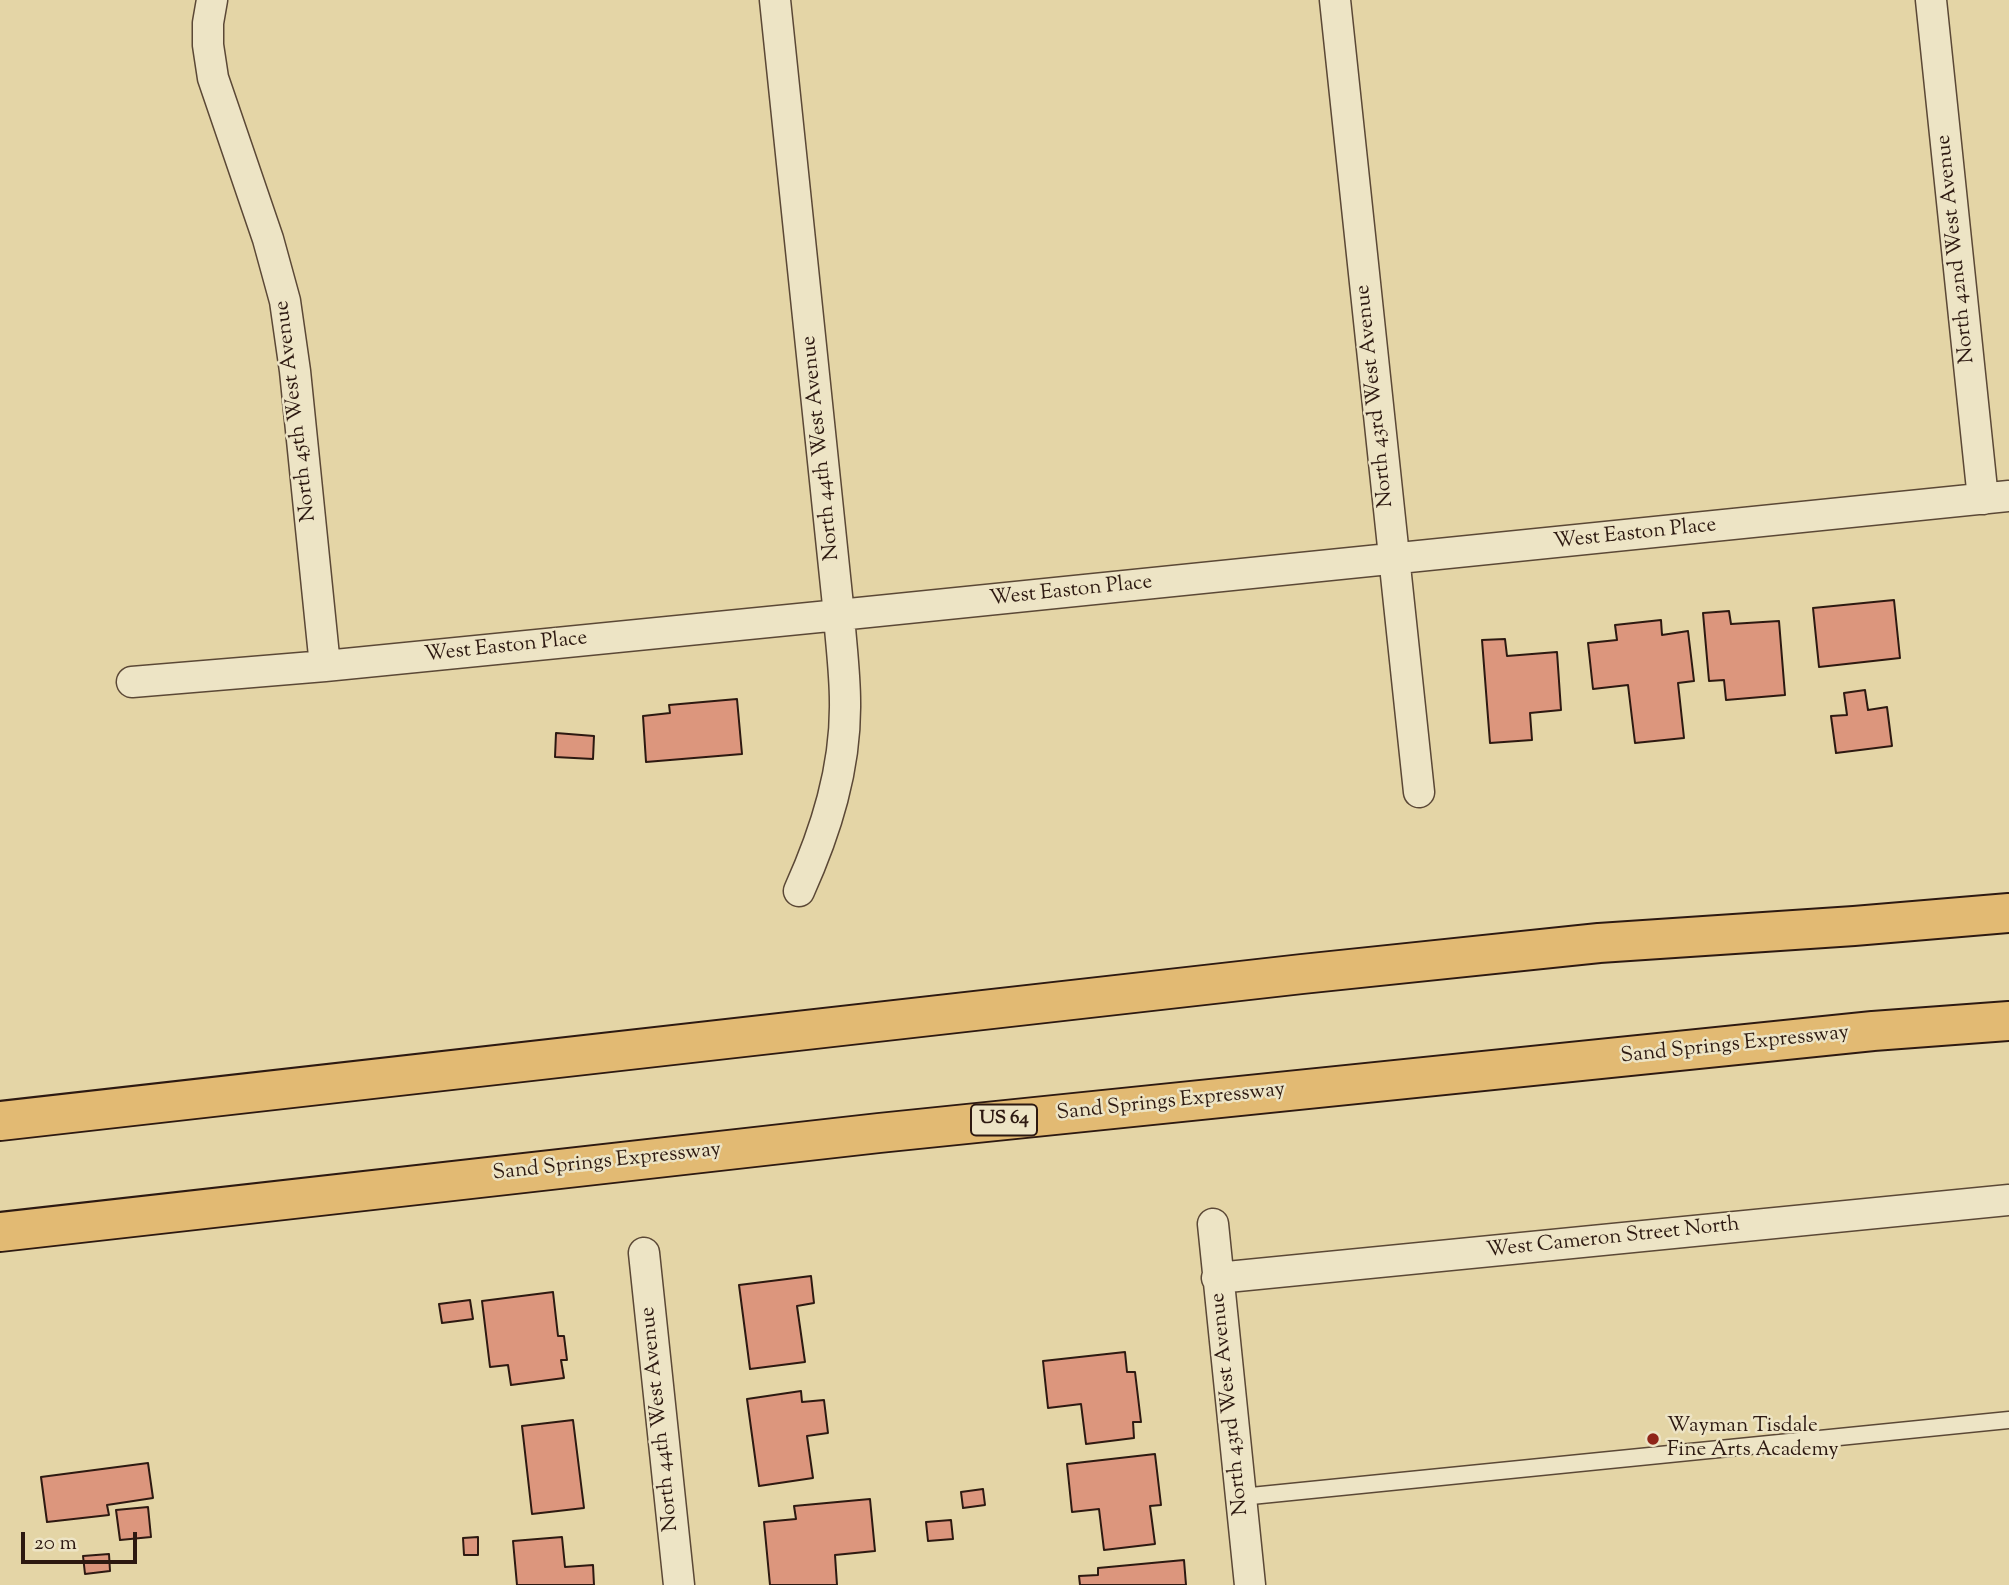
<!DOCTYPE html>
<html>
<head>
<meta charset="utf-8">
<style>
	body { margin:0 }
	#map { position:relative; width:2009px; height:1585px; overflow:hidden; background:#e4d5a6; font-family:"Sorts Mill Goudy",serif }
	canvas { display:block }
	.scale { position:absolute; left:21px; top:1532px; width:116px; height:32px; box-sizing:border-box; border:4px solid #2d1911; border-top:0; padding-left:9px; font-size:21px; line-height:24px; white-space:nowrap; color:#2d1911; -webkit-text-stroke:5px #ede4c5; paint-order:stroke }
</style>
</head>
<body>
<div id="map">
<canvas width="2009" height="1585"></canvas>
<div class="scale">20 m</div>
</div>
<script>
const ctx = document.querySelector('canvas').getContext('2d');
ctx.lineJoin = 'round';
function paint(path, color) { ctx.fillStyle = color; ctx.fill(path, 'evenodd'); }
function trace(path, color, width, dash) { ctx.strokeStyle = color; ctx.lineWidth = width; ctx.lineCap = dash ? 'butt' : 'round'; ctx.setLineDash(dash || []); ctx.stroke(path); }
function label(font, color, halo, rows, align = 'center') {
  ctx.font = font + ' "Sorts Mill Goudy",serif'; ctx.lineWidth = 5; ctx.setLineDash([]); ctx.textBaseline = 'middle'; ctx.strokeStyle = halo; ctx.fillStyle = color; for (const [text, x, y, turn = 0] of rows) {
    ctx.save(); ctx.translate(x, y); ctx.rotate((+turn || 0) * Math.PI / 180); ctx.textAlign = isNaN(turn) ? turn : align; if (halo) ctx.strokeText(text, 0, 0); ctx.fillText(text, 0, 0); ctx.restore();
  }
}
const building = new Path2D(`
	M 1894,600 L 1900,658 L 1819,667 L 1813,608 Z
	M 1729,611 L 1731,624 L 1779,621 L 1785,695 L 1726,700 L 1724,680 L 1709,681 L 1703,613 Z
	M 1661,620 L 1662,635 L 1688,631 L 1694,681 L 1678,683 L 1684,738 L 1635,743 L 1628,685 L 1593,689 L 1588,643 L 1617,640 L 1615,625 Z
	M 1505,639 L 1507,656 L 1557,652 L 1561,710 L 1530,713 L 1532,740 L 1490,743 L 1482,640 Z
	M 1865,690 L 1868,710 L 1887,707 L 1892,746 L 1836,753 L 1831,716 L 1847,715 L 1844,693 Z
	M 737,699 L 742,754 L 646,762 L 643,716 L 670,713 L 669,705 Z
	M 556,733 L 594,736 L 593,759 L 555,757 Z
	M 811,1276 L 814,1303 L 797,1306 L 805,1362 L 750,1369 L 739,1285 Z
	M 553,1292 L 558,1336 L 564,1336 L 567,1360 L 561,1360 L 564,1378 L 511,1385 L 508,1365 L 490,1367 L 482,1301 Z
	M 470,1300 L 473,1319 L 442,1323 L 439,1304 Z
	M 1125,1352 L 1127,1372 L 1135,1372 L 1141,1422 L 1133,1422 L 1134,1438 L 1086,1444 L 1081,1404 L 1048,1408 L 1043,1361 Z
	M 801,1391 L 802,1402 L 824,1400 L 828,1433 L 807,1436 L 813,1478 L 759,1486 L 747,1399 Z
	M 573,1420 L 584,1508 L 532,1514 L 522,1426 Z
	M 1155,1454 L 1161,1505 L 1150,1506 L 1155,1544 L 1104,1550 L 1099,1509 L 1072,1512 L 1067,1464 Z
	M 148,1463 L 153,1498 L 107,1505 L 109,1515 L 47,1522 L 41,1477 Z
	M 983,1489 L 985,1505 L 963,1508 L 961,1492 Z
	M 870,1499 L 875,1551 L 835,1555 L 837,1585 L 770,1585 L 764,1522 L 796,1519 L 794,1506 Z
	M 148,1507 L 151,1537 L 120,1540 L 116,1510 Z
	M 951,1520 L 953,1539 L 928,1541 L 926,1522 Z
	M 478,1537 L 478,1555 L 464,1555 L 463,1538 Z
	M 562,1537 L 565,1567 L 593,1565 L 594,1585 L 517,1585 L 513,1541 Z
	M 109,1554 L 110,1571 L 85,1574 L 83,1556 Z
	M 1184,1560 L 1186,1585 L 1080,1585 L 1079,1576 L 1098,1575 L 1098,1568 Z`);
paint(building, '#dc967d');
trace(building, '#2d1911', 2);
const service = new Path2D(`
	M 1241,1497 L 2009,1420`);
const minor = new Path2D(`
	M 212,0 L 208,23 L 208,45 L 213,78 L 268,239 L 285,301 L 295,371 L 325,666
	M 775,0 L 839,615 C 841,644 845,673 845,702 C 846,768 826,831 799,891
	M 1335,0 L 1419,792
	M 1931,0 L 1983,499
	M 132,682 L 325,666 L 839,615 L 2009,496
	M 1213,1224 L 1250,1585
	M 644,1253 L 679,1585
	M 1217,1278 L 2009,1200`);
const motorway = new Path2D(`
	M 0,1121 L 1302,974 L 1599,943 L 1854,926 L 2009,913
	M 0,1232 L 879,1133 L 1873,1031 L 2009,1021`);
trace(service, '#5b4836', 19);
trace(minor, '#5b4836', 33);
trace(motorway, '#2d1911', 42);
trace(service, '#ede4c5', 16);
trace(minor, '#ede4c5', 30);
trace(motorway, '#e2ba73', 38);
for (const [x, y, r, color] of [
	[1653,1439,7,"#8f2418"]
]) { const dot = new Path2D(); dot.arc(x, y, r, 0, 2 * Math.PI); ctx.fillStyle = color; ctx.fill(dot); trace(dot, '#ede4c5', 2.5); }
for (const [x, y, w] of [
	[1004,1120,66]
]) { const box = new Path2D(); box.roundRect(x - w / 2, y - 15.5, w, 31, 5); ctx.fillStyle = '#ede4c5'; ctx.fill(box); trace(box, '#2d1911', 2); }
label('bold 19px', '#2d1911', null, [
	["US 64",1004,1120]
]);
label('21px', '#2d1911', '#ede4c5', [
	["North 42nd West Avenue",1957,249,-96],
	["North 43rd West Avenue",1376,396,-96],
	["North 45th West Avenue",297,411,-97],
	["North 44th West Avenue",822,448,-96],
	["West Easton Place",1635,535,-6],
	["West Easton Place",1071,592,-6],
	["West Easton Place",506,648,-6],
	["Sand Springs Expressway",1735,1046,-6],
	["Sand Springs Expressway",1171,1103,-6],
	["Sand Springs Expressway",607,1163,-6],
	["West Cameron Street North",1613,1239,-6],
	["North 43rd West Avenue",1231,1404,-96],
	["North 44th West Avenue",661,1419,-96]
]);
label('21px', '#2d1911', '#ede4c5', [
	["Wayman Tisdale",1667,1427],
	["Fine Arts Academy",1667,1451]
], 'left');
</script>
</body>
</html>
